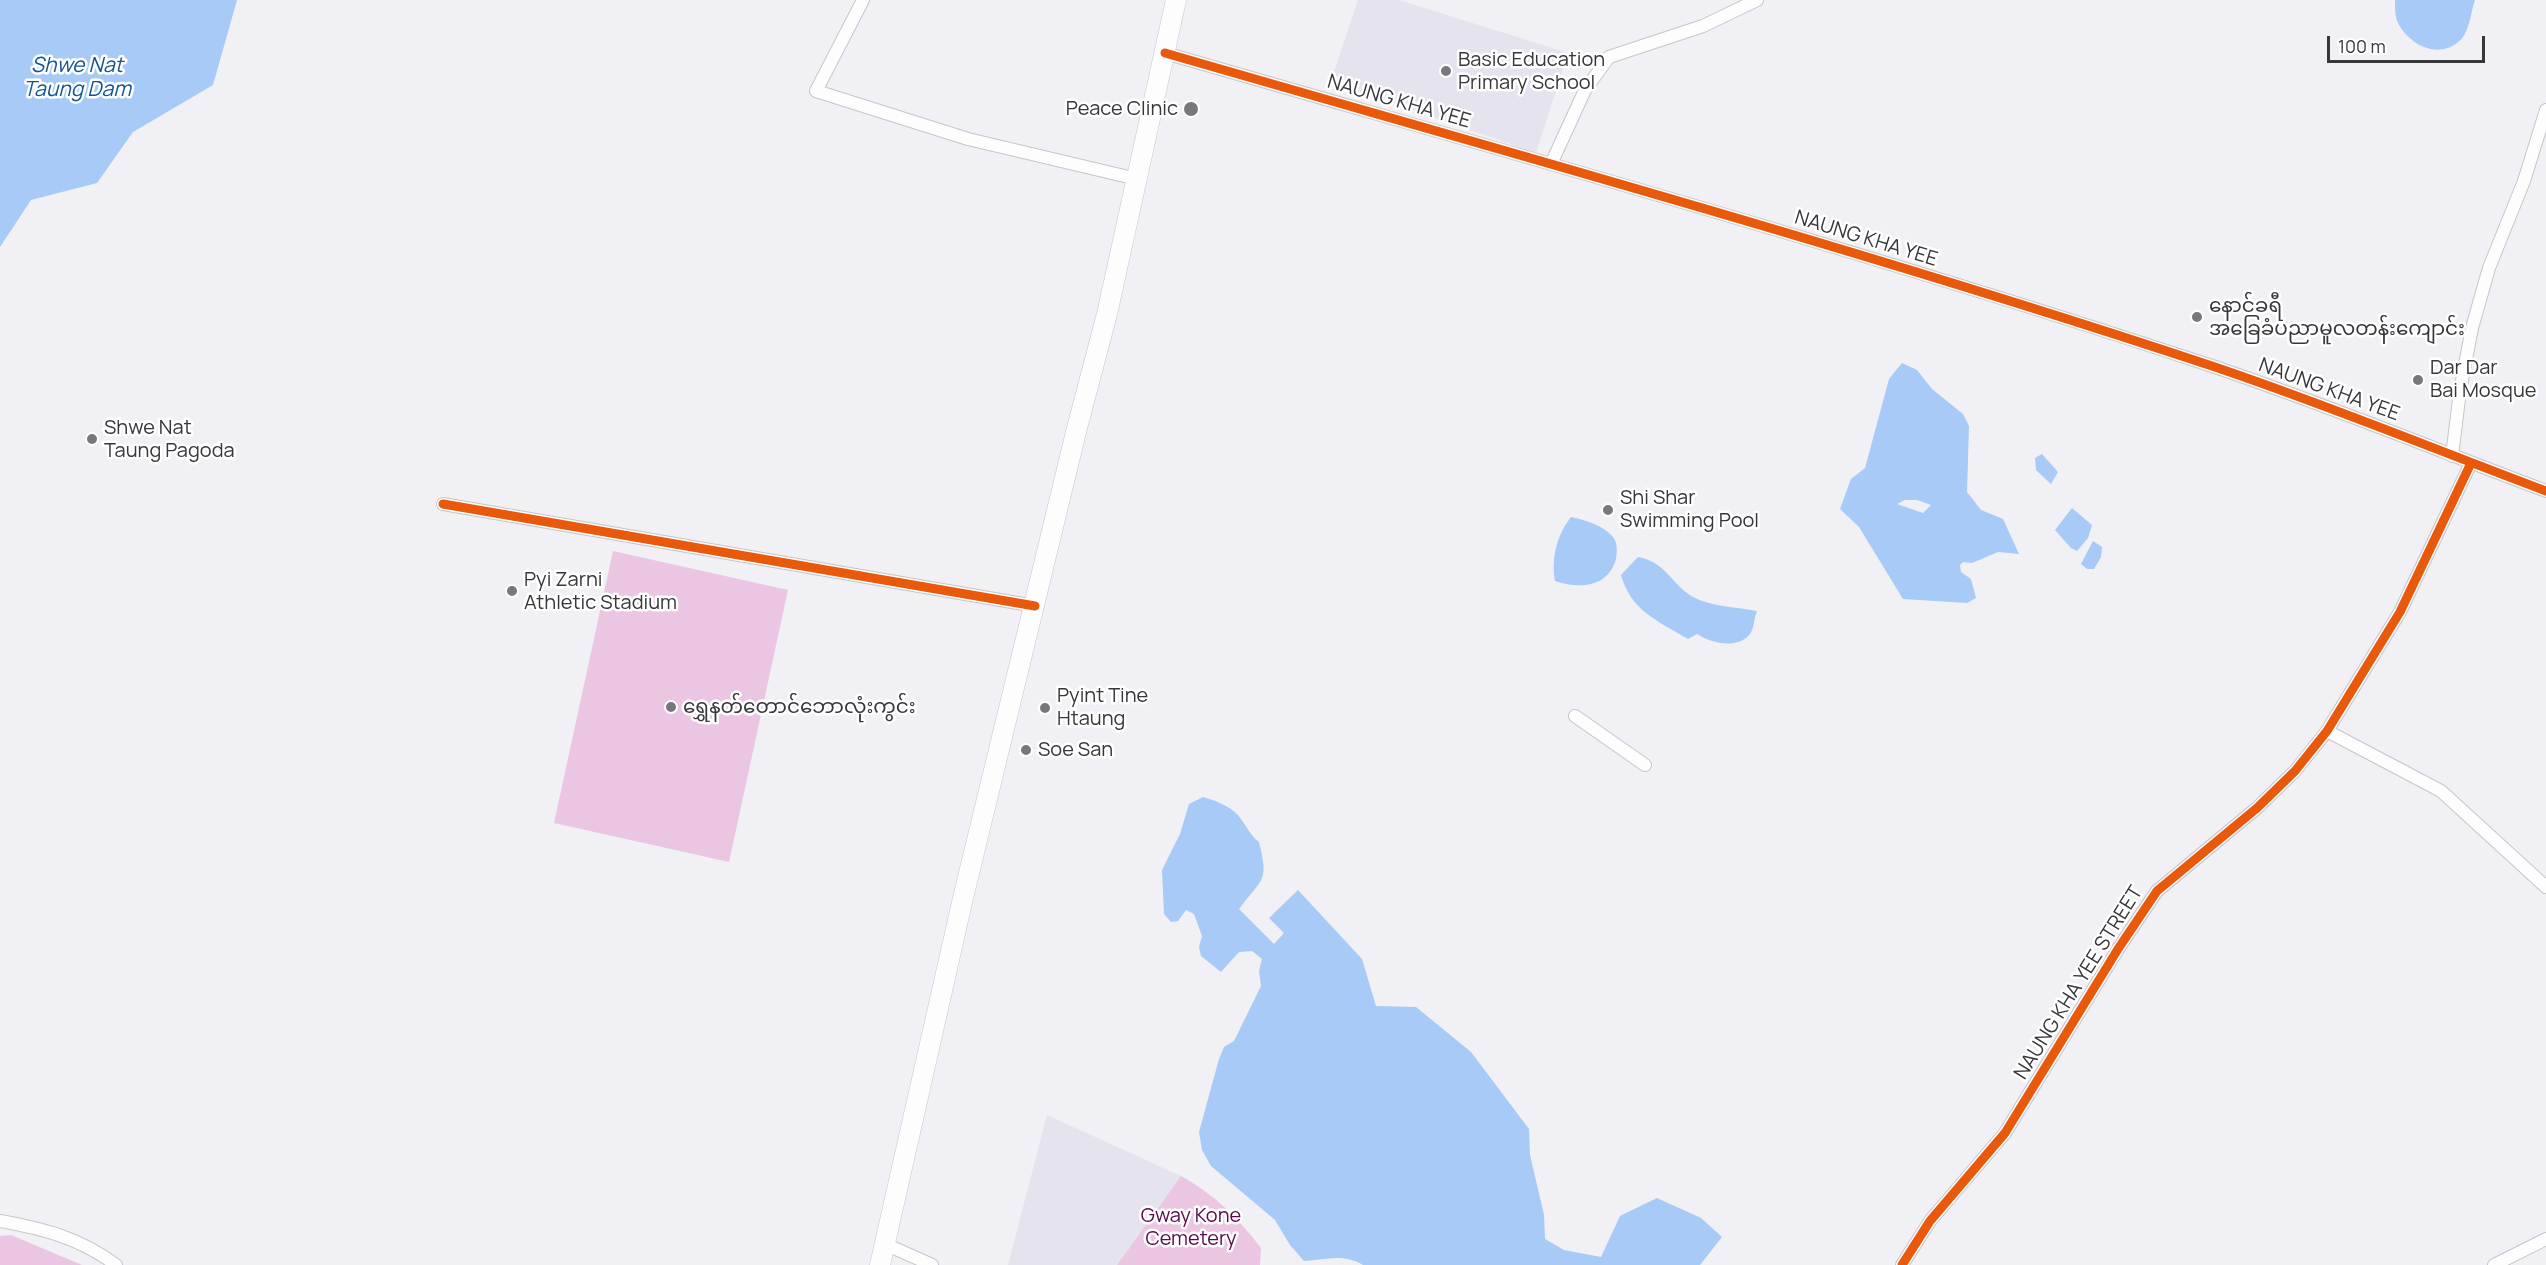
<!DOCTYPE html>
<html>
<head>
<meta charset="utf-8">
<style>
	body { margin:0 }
	#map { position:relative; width:2546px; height:1265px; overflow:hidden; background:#f0f0f5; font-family:Manrope,sans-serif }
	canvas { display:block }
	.scale { position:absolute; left:2327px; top:36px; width:158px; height:27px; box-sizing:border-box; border:3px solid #37363a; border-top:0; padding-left:8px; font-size:18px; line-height:21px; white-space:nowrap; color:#37363a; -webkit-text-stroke:4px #fff; paint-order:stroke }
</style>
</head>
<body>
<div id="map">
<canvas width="2546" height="1265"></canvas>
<div class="scale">100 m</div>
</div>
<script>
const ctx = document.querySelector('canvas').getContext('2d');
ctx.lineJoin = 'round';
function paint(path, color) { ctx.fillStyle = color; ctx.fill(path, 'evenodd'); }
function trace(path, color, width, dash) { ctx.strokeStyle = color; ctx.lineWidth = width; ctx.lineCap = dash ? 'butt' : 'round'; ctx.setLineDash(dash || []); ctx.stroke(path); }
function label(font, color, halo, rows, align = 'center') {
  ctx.font = font + ' Manrope,"Noto Sans Myanmar",sans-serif'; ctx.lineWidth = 5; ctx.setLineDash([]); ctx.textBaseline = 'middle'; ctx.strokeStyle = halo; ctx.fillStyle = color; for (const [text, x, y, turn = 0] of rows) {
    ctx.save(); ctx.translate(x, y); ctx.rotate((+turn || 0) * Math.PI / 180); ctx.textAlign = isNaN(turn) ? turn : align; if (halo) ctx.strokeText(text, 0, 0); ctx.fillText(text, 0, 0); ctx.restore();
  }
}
paint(new Path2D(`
	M 1358,0 L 1399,0 L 1568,53 L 1536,153 L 1331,81 Z
	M 1047,1115 L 1181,1176 L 1117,1265 L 1008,1265 Z`), '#e5e3ee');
paint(new Path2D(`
	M 613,551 L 788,590 L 729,862 L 554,823 Z
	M 1181,1176 C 1214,1194 1238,1218 1261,1248 L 1260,1265 L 1117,1265 Z
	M 11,1235 L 82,1265 L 0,1265 L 0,1236 Z`), '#ebc6e2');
paint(new Path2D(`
	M 0,0 L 237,0 L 213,85 L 133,132 L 97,183 L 31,200 L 0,247 Z
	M 2395,0 L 2475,0 C 2470,14 2470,34 2457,43 C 2436,59 2409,44 2398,23 C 2395,17 2395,7 2395,0 Z
	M 1902,363 L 1917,370 L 1932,389 L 1963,414 L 1969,426 L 1967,492 L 1981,510 L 2003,519 L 2019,554 L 1998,552 L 1972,563 L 1963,562 L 1960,565 L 1961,572 L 1971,579 L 1976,598 L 1967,603 L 1903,599 L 1859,527 L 1840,509 L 1851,479 L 1865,468 L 1889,379 ZM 1905,500 L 1917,500 L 1931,505 L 1923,513 L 1897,504 Z
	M 2042,454 L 2058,472 L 2051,484 L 2036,470 L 2035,458 Z
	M 2072,508 L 2092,525 L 2088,538 L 2077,551 L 2071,548 L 2055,530 Z
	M 1571,517 C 1585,520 1603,525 1613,537 C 1618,543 1617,552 1616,559 C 1608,588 1579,589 1555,581 C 1551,558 1557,535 1571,517 Z
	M 2093,541 L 2102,547 L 2101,557 L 2094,569 L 2087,569 L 2081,564 Z
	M 1638,557 C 1665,561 1672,585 1693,597 C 1711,607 1737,607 1757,611 C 1754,618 1754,629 1750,634 C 1737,650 1711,643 1697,634 L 1688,639 C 1658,621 1631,611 1621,575 Z
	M 1203,797 C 1216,801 1228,805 1238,815 C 1246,825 1249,834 1259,842 C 1269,883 1263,877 1239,909 L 1274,944 L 1284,933 L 1269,918 L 1298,890 L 1362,959 L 1376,1006 L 1416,1007 L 1471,1052 L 1529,1129 L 1530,1155 L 1544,1215 L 1545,1239 L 1564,1250 L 1601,1257 L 1620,1216 L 1657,1198 L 1701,1218 L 1722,1237 L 1700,1265 L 1363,1265 C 1343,1253 1325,1260 1304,1261 L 1290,1245 L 1275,1220 L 1211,1166 L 1202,1150 L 1199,1132 L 1219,1059 L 1224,1047 L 1234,1041 L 1261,986 L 1259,971 L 1262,959 L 1252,951 L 1239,952 L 1221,972 L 1201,956 L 1199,947 L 1202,936 L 1194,914 L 1186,910 L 1178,921 L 1171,922 L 1164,914 L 1162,870 L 1180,834 L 1189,804 Z`), '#a7caf6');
const minor = new Path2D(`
	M 863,0 L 816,91 L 968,139 L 1137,179
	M 1165,53 C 1514,154 1866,251 2212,366 C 2325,404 2434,449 2546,491
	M 1551,164 L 1585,90 L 1609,57 L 1703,26 L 1757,0
	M 2452,456 L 2460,391 L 2472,328 L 2489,268 L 2524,181 L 2546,110
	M 443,504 L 1035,606
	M 1575,716 L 1645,765
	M 2327,731 L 2441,791 L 2546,887
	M 0,1221 C 44,1229 80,1238 116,1265
	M 885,1244 L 932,1265
	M 1902,1265 L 1930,1221 L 2005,1133 L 2118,949 L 2157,891 L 2257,808 L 2295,771 L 2327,731 L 2400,612 L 2471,463
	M 2494,1265 L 2546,1239`);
const trunk = new Path2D(`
	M 880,1265 L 963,898 L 1077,428 L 1107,314 L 1176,0`);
trace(minor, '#c6c6ca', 14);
trace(trunk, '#c6c6ca', 21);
trace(minor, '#fdfdfe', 12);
trace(trunk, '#fdfdfe', 20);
trace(new Path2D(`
	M 1165,53 C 1514,154 1866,251 2212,366 C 2325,404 2434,449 2546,491
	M 443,504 L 1035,606
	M 1902,1265 L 1930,1221 L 2005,1133 L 2118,949 L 2157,891 L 2257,808 L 2295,771 L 2327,731 L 2400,612 L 2471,463`), '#e8590c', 9);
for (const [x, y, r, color] of [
	[1446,71,6,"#78777b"],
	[1191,109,8,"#78777b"],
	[2197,317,6,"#78777b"],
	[2418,380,6,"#78777b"],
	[92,439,6,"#78777b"],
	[1608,510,6,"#78777b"],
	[512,591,6,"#78777b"],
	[671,707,6,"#78777b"],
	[1045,708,6,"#78777b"],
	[1026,750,6,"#78777b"]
]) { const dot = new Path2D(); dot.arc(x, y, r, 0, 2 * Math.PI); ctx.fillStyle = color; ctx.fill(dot); trace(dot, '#fff', 2); }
label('20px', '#37363a', '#fff', [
	["Basic Education",1458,60],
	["Primary School",1458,83],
	["Peace Clinic",1178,109,"right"],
	["နောင်ခရီ",2209,306],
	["အခြေခံပညာမူလတန်းကျောင်း",2209,329],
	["Dar Dar",2430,368],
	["Bai Mosque",2430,391],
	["Shwe Nat",104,428],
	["Taung Pagoda",104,451],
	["Shi Shar",1620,498],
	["Swimming Pool",1620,521],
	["Pyi Zarni",524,580],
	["Athletic Stadium",524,603],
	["Pyint Tine",1057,696],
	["Htaung",1057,719],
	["ရွှေနတ်တောင်ဘောလုံးကွင်း",683,707],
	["Soe San",1038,750]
], 'left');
label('20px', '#37363a', '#fff', [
	["NAUNG KHA YEE",1399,102,16],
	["NAUNG KHA YEE",1866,239,17],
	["NAUNG KHA YEE",2329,390,20],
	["NAUNG KHA YEE STREET",2079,983,-58]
]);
label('20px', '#5b094a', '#fff', [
	["Gway Kone",1191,1216],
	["Cemetery",1191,1239]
]);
label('italic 21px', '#10549a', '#fff', [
	["Shwe Nat",77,66],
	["Taung Dam",77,90]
]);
</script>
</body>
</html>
